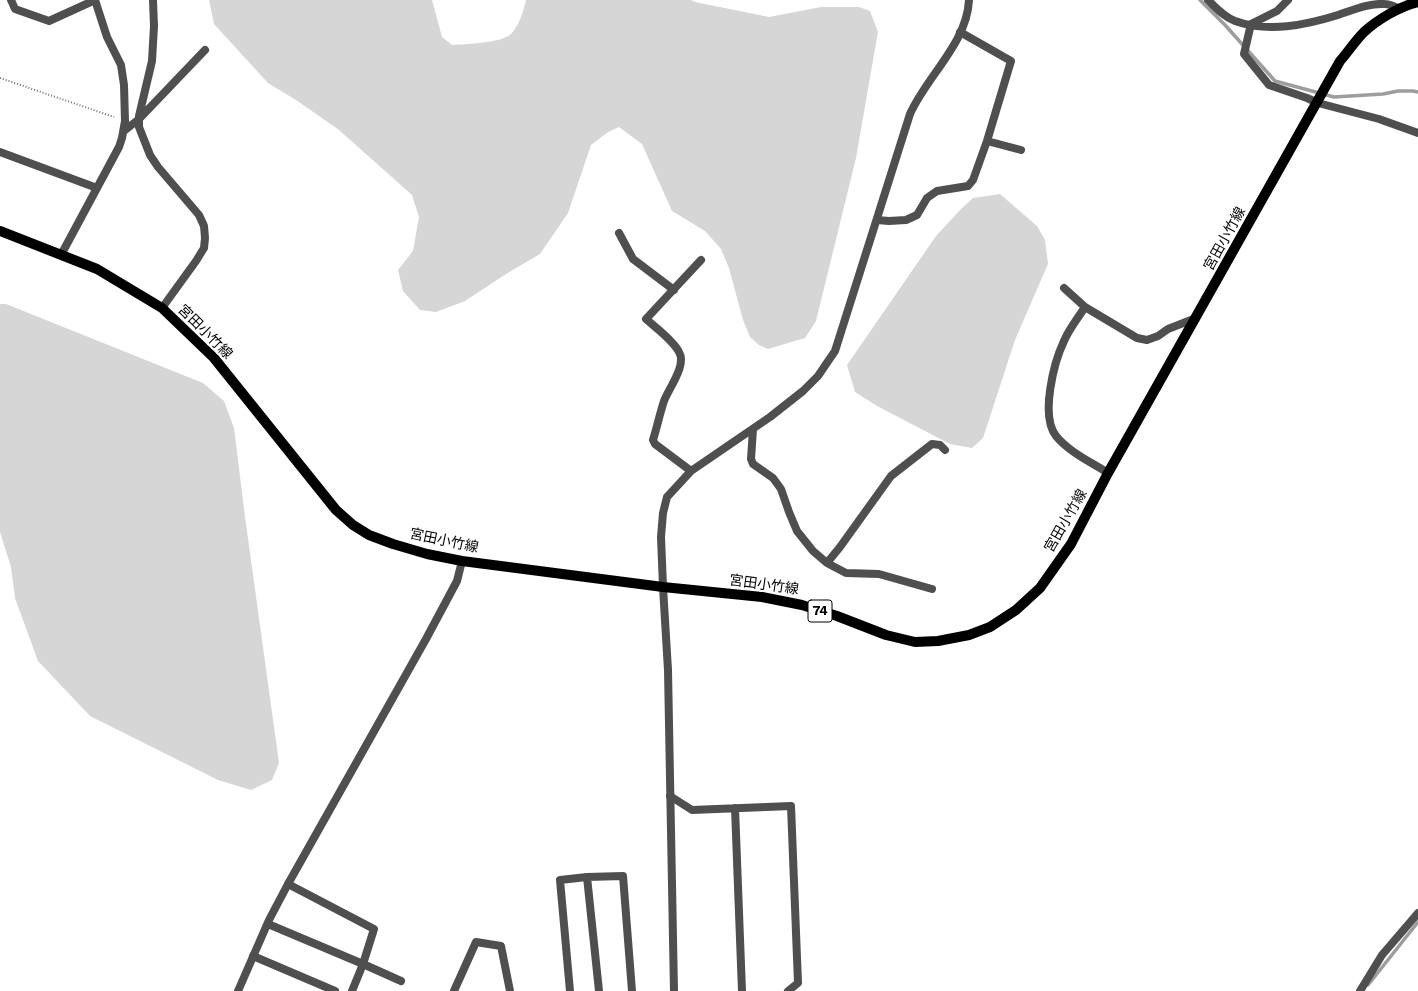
<!DOCTYPE html>
<html>
<head>
<meta charset="utf-8">
<style>
	body { margin:0 }
	canvas { display:block; background:#fff }
</style>
</head>
<body>
<canvas width="1418" height="991"></canvas>
<script>
const ctx = document.querySelector('canvas').getContext('2d');
ctx.lineJoin = 'round';
function paint(path, color) { ctx.fillStyle = color; ctx.fill(path, 'evenodd'); }
function trace(path, color, width, dash) { ctx.strokeStyle = color; ctx.lineWidth = width; ctx.lineCap = dash ? 'butt' : 'round'; ctx.setLineDash(dash || []); ctx.stroke(path); }
function label(font, color, halo, rows, align = 'center') {
  ctx.font = font + ' "Work Sans","Noto Sans JP",sans-serif'; ctx.lineWidth = 4; ctx.setLineDash([]); ctx.textBaseline = 'middle'; ctx.strokeStyle = halo; ctx.fillStyle = color; for (const [text, x, y, turn = 0] of rows) {
    ctx.save(); ctx.translate(x, y); ctx.rotate((+turn || 0) * Math.PI / 180); ctx.textAlign = isNaN(turn) ? turn : align; if (halo) ctx.strokeText(text, 0, 0); ctx.fillText(text, 0, 0); ctx.restore();
  }
}
paint(new Path2D(`
	M 209,0 L 432,0 L 442,37 L 452,45 C 465,44 502,43 511,34 C 520,24 523,12 526,0 L 691,0 L 695,2 L 769,17 L 821,7 L 859,7 L 870,11 L 878,32 L 856,158 L 816,321 L 805,338 L 768,349 L 759,345 L 750,337 L 743,320 L 729,268 L 721,249 L 705,231 L 672,211 L 642,144 L 619,127 L 608,132 L 591,145 L 568,213 L 540,254 L 506,274 L 465,301 L 436,312 L 420,310 L 403,291 L 398,270 L 413,251 L 419,217 L 412,195 L 339,130 L 296,100 L 268,83 L 214,24 Z
	M 1000,194 L 1037,226 L 1045,240 L 1048,264 L 1015,340 L 983,438 L 972,448 L 950,444 L 877,406 L 855,392 L 847,365 L 936,236 L 961,209 L 973,198 Z
	M 0,304 L 6,304 L 203,383 L 224,401 L 234,428 L 245,517 L 279,763 L 272,780 L 251,790 L 218,780 L 90,716 L 38,661 L 15,598 L 11,567 L 0,532 Z`), '#d6d6d6');
trace(new Path2D(`
	M 1200,0 L 1225,25 L 1275,81 L 1334,97 L 1383,94 L 1398,91 L 1413,91 L 1418,92
	M 1368,985 L 1418,922`), '#9d9d9d', 3.5);
trace(new Path2D(`
	M 0,78 L 114,117`), '#717171', 2, [1, 2]);
trace(new Path2D(`
	M 11,0 L 15,9 L 49,21 L 95,0
	M 153,0 L 154,26 L 152,61 L 139,116 L 139,127 L 150,155 L 158,167 L 199,215 L 204,226 L 205,238 L 204,248 L 196,261 L 162,308
	M 1208,0 C 1216,8 1224,17 1235,21 C 1268,33 1306,25 1338,15 C 1353,10 1369,3 1385,4 C 1390,4 1395,7 1400,9
	M 1288,0 L 1277,11 L 1251,24 L 1244,54 L 1269,85 L 1307,98 L 1318,103 L 1379,119 L 1418,133
	M 124,131 L 139,119 L 205,50
	M 987,141 L 1021,150
	M 0,152 L 97,188
	M 877,220 L 889,221 L 906,220 L 917,215 L 927,198 L 937,191 L 968,186 L 973,180 L 987,141 L 1011,61 L 960,32
	M 619,233 L 633,259 L 674,290
	M 61,255 L 119,147 L 122,138 L 125,121 L 124,85 L 121,65 L 107,37 L 95,0
	M 1064,288 L 1085,307 C 1078,318 1069,329 1064,341 C 1054,362 1040,416 1056,436 C 1069,452 1091,462 1108,473
	M 1085,307 L 1137,338 L 1147,340 L 1158,336 L 1168,329 L 1196,318
	M 753,429 L 751,459 L 753,464 L 773,478 L 781,489 L 789,512 L 797,531 L 813,551 L 827,563 L 846,573 L 879,574 L 932,589
	M 691,471 L 655,444 L 653,440 C 657,427 660,413 664,401 C 669,388 687,365 679,352 C 673,340 656,328 646,319 L 701,260
	M 827,563 L 840,547 L 891,476 L 932,444 L 940,445 L 945,450
	M 663,587 L 661,537 L 663,513 L 667,497 L 691,471 L 770,417 L 803,391 L 818,376 L 835,351 L 910,114 C 927,76 967,43 969,0
	M 670,796 L 692,810 L 791,806 L 798,983 L 788,991
	M 735,808 L 742,991
	M 587,877 L 599,991
	M 288,884 L 374,929 L 363,964 L 352,991
	M 268,924 L 363,964 L 401,981
	M 253,956 L 335,991
	M 454,991 L 476,942 L 501,946 L 510,991
	M 570,991 L 560,880 L 587,877 L 623,876 L 632,991
	M 1360,991 L 1382,955 L 1418,913`), '#4f4f4f', 8);
trace(new Path2D(`
	M 663,587 L 668,670 L 674,991
	M 238,991 L 269,920 L 288,884 L 426,639 L 457,581 L 462,561`), '#4f4f4f', 8);
trace(new Path2D(`
	M 0,231 L 97,269 L 162,308 L 214,358 L 336,510 L 353,525 L 369,535 L 393,544 L 427,554 L 462,561 L 663,587 L 762,597 L 802,605 L 837,616 L 886,635 L 915,642 L 938,641 L 969,635 L 990,627 L 1016,610 L 1040,588 L 1071,544 L 1108,473 L 1340,61 C 1348,52 1355,41 1364,32 C 1377,20 1400,6 1418,2`), '#000', 10);
for (const [x, y, w] of [
	[820,611,24]
]) { const box = new Path2D(); box.roundRect(x - w / 2, y - 11, w, 22, 3); ctx.fillStyle = '#fff'; ctx.fill(box); trace(box, '#000', 1); }
label('bold 13px', '#000', null, [
	["74",820,611]
]);
label('14px', '#000', '#fff', [
	["宮田小竹線",1225,239,-61],
	["宮田小竹線",205,332,45],
	["宮田小竹線",1066,521,-60],
	["宮田小竹線",444,541,12],
	["宮田小竹線",764,585,8]
]);
</script>
</body>
</html>
